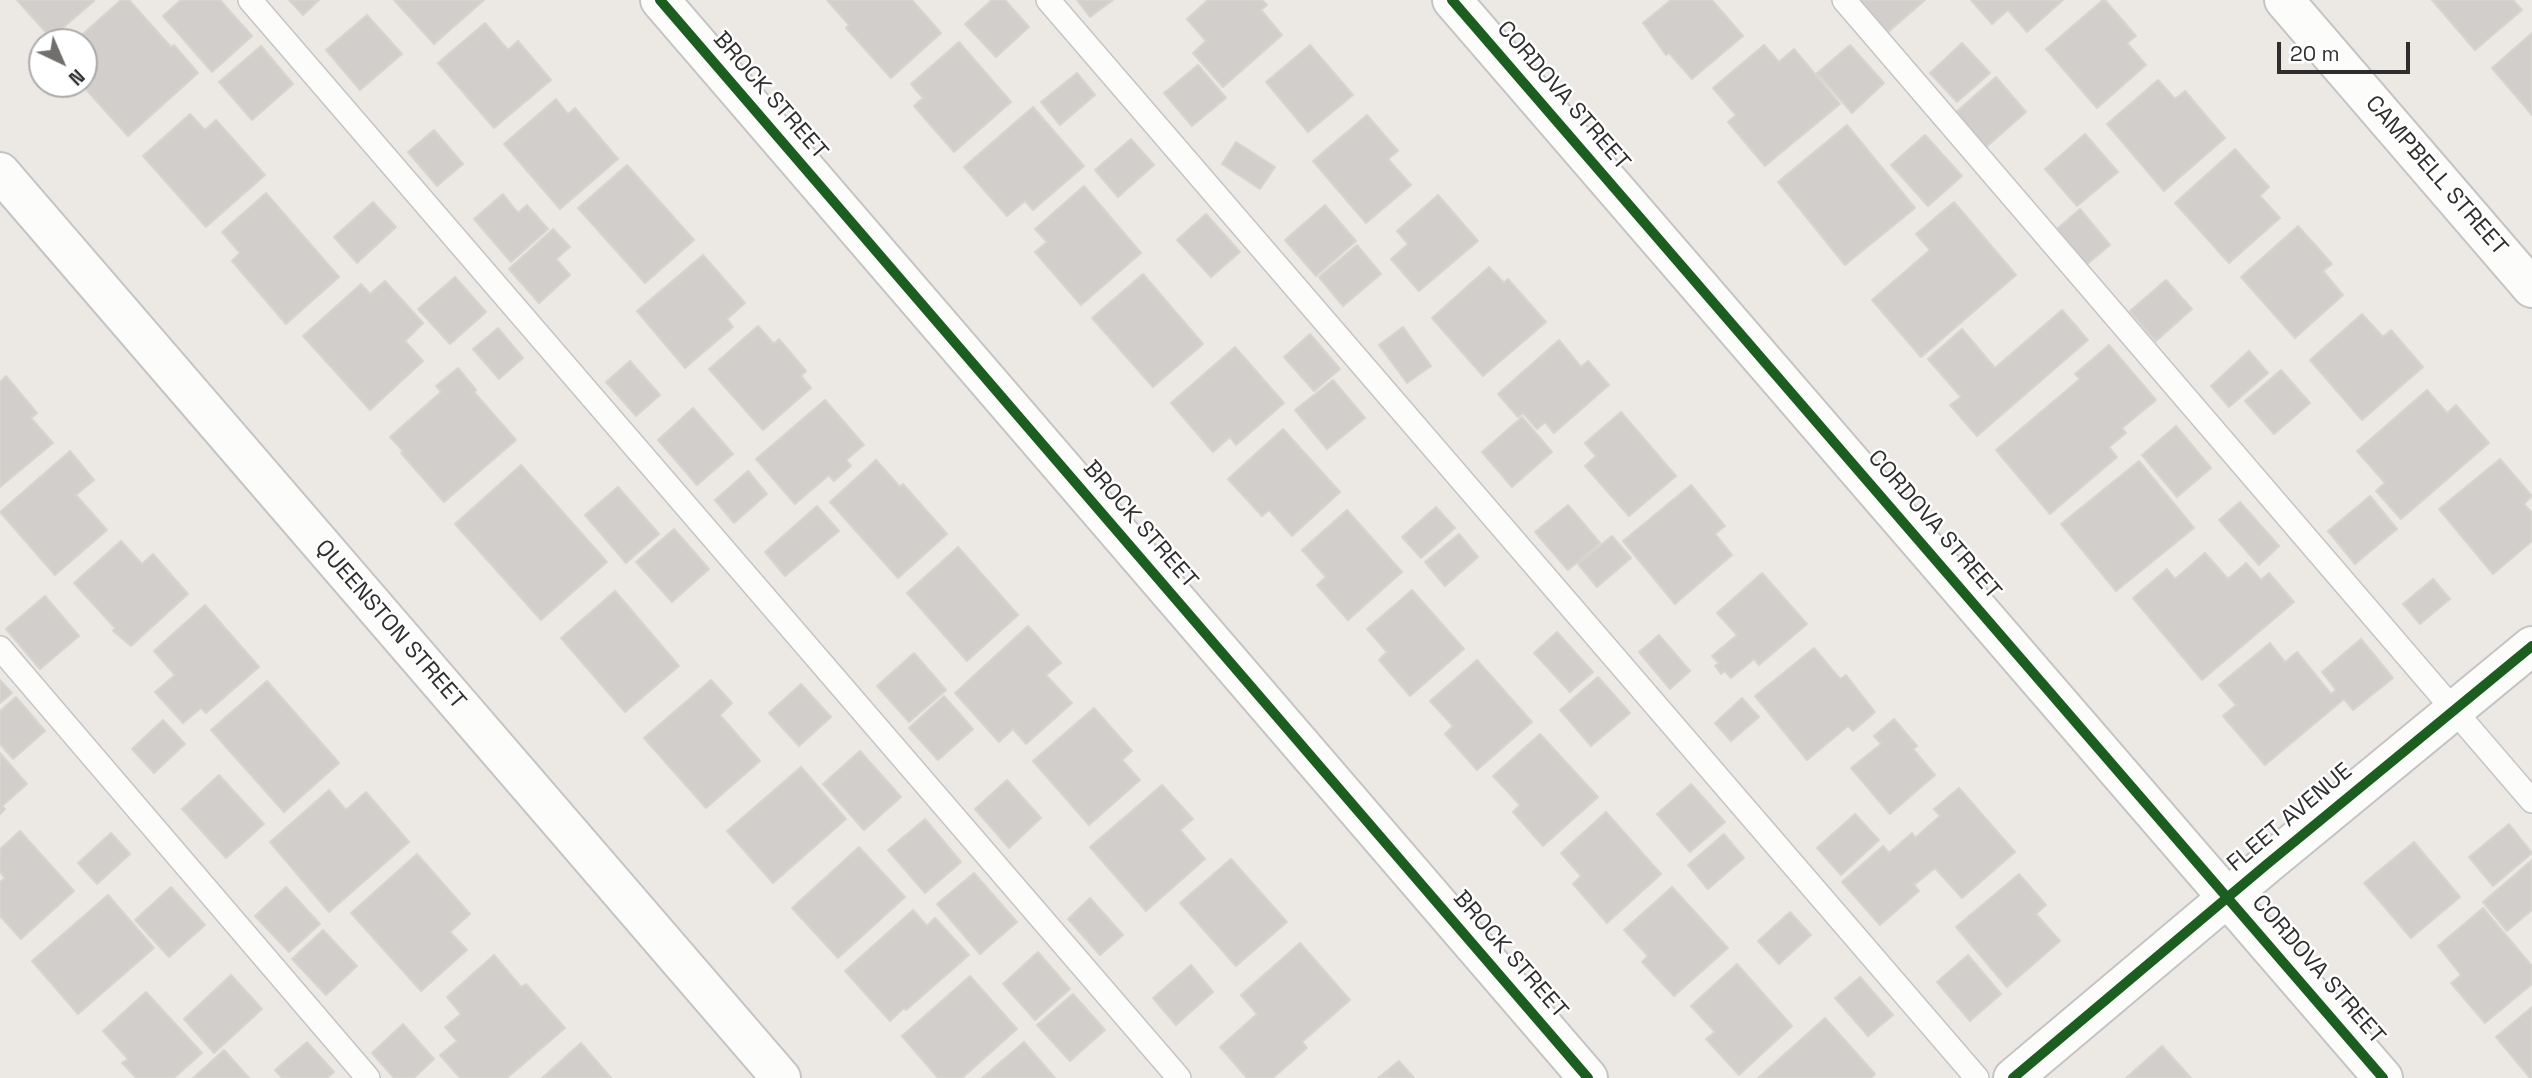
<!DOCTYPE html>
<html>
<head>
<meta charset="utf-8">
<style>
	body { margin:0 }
	#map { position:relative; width:2532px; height:1078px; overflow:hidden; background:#ece8e4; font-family:"Space Grotesk",sans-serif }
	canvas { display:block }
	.north { position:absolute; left:28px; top:28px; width:70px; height:70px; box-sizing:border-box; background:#fff; border:2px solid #ababab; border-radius:50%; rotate:136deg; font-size:19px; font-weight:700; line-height:28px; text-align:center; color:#2e2e2e }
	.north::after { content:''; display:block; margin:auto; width:24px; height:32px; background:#706f6e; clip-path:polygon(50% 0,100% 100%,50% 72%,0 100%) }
	.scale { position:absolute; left:2277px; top:42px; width:133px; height:32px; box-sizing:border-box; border:4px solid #2e2e2e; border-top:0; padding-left:9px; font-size:21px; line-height:24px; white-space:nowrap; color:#2e2e2e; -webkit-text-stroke:5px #fff; paint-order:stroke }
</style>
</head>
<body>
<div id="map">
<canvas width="2532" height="1078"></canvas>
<div class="north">N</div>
<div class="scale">20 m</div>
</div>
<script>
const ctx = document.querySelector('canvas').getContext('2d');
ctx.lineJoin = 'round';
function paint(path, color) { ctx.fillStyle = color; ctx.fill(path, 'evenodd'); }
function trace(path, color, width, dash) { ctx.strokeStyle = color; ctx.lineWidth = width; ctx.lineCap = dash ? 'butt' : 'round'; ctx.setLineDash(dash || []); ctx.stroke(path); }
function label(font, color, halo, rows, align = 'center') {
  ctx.font = font + ' "Space Grotesk",sans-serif'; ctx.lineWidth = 5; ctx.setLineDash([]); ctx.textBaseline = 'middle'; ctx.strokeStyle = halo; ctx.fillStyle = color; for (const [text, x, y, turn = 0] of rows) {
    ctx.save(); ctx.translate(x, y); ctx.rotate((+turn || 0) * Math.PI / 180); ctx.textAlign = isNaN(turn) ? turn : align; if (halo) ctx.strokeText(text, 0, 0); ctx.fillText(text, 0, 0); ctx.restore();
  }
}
const building = new Path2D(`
	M 17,0 L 93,0 L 94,1 L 51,38 Z
	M 121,0 L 129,0 L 171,47 L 174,45 L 198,73 L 128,136 L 81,84 L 84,84 L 84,42 L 74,42 Z
	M 181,0 L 220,0 L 252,36 L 212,72 L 163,16 Z
	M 289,0 L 319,0 L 303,15 Z
	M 394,0 L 484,0 L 434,44 Z
	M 827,0 L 912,0 L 941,33 L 891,78 L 846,28 L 849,25 Z
	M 992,0 L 1005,0 L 1029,27 L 996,57 L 965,24 Z
	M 1077,0 L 1113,0 L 1090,17 Z
	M 1208,0 L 1262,0 L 1267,5 L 1261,10 L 1282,35 L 1223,87 L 1193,53 L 1206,41 L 1187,19 Z
	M 1671,0 L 1712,0 L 1743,36 L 1692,79 L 1669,53 L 1666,55 L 1643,23 Z
	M 1857,0 L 1925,0 L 1887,33 Z
	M 1971,0 L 2063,0 L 2027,32 L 2008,10 L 1992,24 Z
	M 2103,0 L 2105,0 L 2136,36 L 2127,43 L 2146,65 L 2097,108 L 2046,49 Z
	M 2432,0 L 2513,0 L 2522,10 L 2475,50 Z
	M 367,15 L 402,54 L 360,90 L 326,50 Z
	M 485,23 L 508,50 L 518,41 L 551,80 L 494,128 L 438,63 Z
	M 2532,33 L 2532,115 L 2492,68 Z
	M 959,42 L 1011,102 L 954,152 L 914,106 L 923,98 L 911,84 Z
	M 1962,43 L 1990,73 L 1957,102 L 1930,73 Z
	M 1310,45 L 1353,95 L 1308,132 L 1266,82 Z
	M 1764,45 L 1779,62 L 1794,49 L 1840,104 L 1765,166 L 1728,122 L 1736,115 L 1713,88 Z
	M 1850,45 L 1884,83 L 1852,113 L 1817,73 Z
	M 261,46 L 293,84 L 252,120 L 219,82 Z
	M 1198,65 L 1226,98 L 1192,126 L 1164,93 Z
	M 1077,73 L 1095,95 L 1060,125 L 1041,102 Z
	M 1996,77 L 2026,112 L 1985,148 L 1955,113 Z
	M 2158,80 L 2175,99 L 2185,91 L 2225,138 L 2164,191 L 2107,124 Z
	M 556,99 L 568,114 L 575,108 L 618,159 L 560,209 L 504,144 Z
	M 1033,107 L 1084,166 L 1033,210 L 1025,201 L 1007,216 L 964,167 Z
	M 190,114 L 205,130 L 216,120 L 265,175 L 206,227 L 143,156 Z
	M 1367,115 L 1398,151 L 1388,159 L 1411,185 L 1366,223 L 1313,161 Z
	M 1847,125 L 1915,208 L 1845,265 L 1778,182 Z
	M 434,130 L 463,164 L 437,186 L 408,152 Z
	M 2085,134 L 2118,172 L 2077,206 L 2045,169 Z
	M 1925,135 L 1962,176 L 1928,206 L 1891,165 Z
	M 1131,139 L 1154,165 L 1118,197 L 1095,170 Z
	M 1236,142 L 1275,167 L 1260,189 L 1222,164 Z
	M 2235,149 L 2269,187 L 2260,196 L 2280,218 L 2229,263 L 2175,203 Z
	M 627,165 L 694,240 L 645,283 L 578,208 Z
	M 1084,186 L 1141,253 L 1081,305 L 1035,252 L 1047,242 L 1035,229 Z
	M 266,193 L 339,277 L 286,324 L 232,261 L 240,253 L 222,232 Z
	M 503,194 L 518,213 L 527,205 L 548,229 L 511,262 L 474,219 Z
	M 1438,195 L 1478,241 L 1419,291 L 1391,259 L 1408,244 L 1397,231 Z
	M 373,202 L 396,227 L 357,263 L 334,237 Z
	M 1954,202 L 2016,275 L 1921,357 L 1872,300 L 1930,250 L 1916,234 Z
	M 1325,205 L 1356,241 L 1316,276 L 1285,240 Z
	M 2080,209 L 2110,245 L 2086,265 L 2057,229 Z
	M 1206,214 L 1240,252 L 1211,277 L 1177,240 Z
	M 2298,226 L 2332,264 L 2323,271 L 2343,295 L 2295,338 L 2241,277 Z
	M 553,229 L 570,247 L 556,259 L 570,275 L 539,303 L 509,269 Z
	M 1357,245 L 1381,274 L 1343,306 L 1319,277 Z
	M 703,255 L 745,303 L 727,319 L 733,327 L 685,368 L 637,311 Z
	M 1489,267 L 1504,283 L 1508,279 L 1546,322 L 1483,376 L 1432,318 Z
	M 1143,274 L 1203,344 L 1153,387 L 1092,318 Z
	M 455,277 L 486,312 L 450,344 L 418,309 Z
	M 2166,280 L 2192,309 L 2156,341 L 2130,311 Z
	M 385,281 L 423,323 L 405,341 L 423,361 L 370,410 L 303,336 L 361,284 L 370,294 Z
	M 2062,310 L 2088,340 L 1977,436 L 1950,405 L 1961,397 L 1928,359 L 1962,329 L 1995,368 Z
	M 2362,314 L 2383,337 L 2391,330 L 2423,367 L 2362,420 L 2310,360 Z
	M 758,326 L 774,344 L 779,339 L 806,371 L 801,376 L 811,388 L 763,430 L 709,369 Z
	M 1403,327 L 1431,366 L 1407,383 L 1379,345 Z
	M 498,328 L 523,358 L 499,379 L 473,349 Z
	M 1310,334 L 1340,369 L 1314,391 L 1284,357 Z
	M 1559,340 L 1581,367 L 1588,361 L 1609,385 L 1554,433 L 1545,422 L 1537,429 L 1523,413 L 1518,417 L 1498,394 Z
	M 2109,345 L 2156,400 L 2122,428 L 2126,433 L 2109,447 L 2117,457 L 2050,514 L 1996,450 L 2080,379 L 2075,374 Z
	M 1235,347 L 1284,403 L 1236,445 L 1230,437 L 1213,452 L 1171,403 Z
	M 2249,351 L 2268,373 L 2229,407 L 2211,386 Z
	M 630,361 L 660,395 L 636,416 L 606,382 Z
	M 458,368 L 476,390 L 474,392 L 516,440 L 444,502 L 401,453 L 403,451 L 390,437 L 441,392 L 436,386 Z
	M 2281,370 L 2310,403 L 2274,434 L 2245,401 Z
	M 6,376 L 37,413 L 31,418 L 53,443 L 0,487 L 0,382 Z
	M 1333,380 L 1365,418 L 1327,449 L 1295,410 Z
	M 2427,390 L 2447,413 L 2456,405 L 2489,443 L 2401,519 L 2376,491 L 2385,483 L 2357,451 Z
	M 825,400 L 864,445 L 846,460 L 851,466 L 834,481 L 829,475 L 795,504 L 756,459 Z
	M 693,408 L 733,454 L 697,485 L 658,440 Z
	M 1621,412 L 1676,476 L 1629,516 L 1585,466 L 1596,456 L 1585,443 Z
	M 1522,417 L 1552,452 L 1512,487 L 1482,452 Z
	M 2176,426 L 2211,468 L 2177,497 L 2142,455 Z
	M 1283,429 L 1340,492 L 1292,536 L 1269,510 L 1262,516 L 1228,479 Z
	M 70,451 L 94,480 L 76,495 L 107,530 L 55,575 L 0,512 Z
	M 2500,459 L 2532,496 L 2524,504 L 2532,513 L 2532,541 L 2493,574 L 2439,509 Z
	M 876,460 L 900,487 L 903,484 L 947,534 L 898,578 L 830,502 Z
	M 2139,461 L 2194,528 L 2116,591 L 2061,524 Z
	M 521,465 L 607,562 L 541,620 L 455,524 Z
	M 748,471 L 767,494 L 734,523 L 715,500 Z
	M 1691,485 L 1725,526 L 1715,534 L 1732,555 L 1675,604 L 1623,541 Z
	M 618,487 L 659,534 L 626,563 L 585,515 Z
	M 2370,496 L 2397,529 L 2355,564 L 2328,531 Z
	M 2240,502 L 2279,546 L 2259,565 L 2219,520 Z
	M 1568,505 L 1600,543 L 1568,570 L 1535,532 Z
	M 817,506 L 839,531 L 785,576 L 765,552 Z
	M 1436,507 L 1455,528 L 1421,558 L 1402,537 Z
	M 1347,510 L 1402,572 L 1348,620 L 1317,585 L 1326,577 L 1302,550 Z
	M 674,529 L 709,569 L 672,602 L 636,562 Z
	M 1459,534 L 1478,557 L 1445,586 L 1425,562 Z
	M 1612,536 L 1631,558 L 1597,587 L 1578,564 Z
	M 121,541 L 142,564 L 153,554 L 188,594 L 131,646 L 113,631 L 115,628 L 74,583 Z
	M 958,547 L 1018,615 L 967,661 L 907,593 Z
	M 2205,553 L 2228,579 L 2246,563 L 2261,580 L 2269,573 L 2294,602 L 2202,680 L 2133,598 L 2167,569 L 2175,579 Z
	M 1762,573 L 1807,624 L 1759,665 L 1754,659 L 1731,678 L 1725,671 L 1721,674 L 1715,666 L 1719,663 L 1712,656 L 1737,635 L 1717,613 Z
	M 2433,579 L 2450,599 L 2420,624 L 2403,604 Z
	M 1412,590 L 1464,649 L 1410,696 L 1379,660 L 1387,652 L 1367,629 Z
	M 615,591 L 679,666 L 625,712 L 561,638 Z
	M 45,596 L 79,636 L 40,669 L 6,629 Z
	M 205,605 L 259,667 L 206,713 L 201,708 L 183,723 L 155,692 L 175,675 L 154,651 Z
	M 1028,626 L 1061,663 L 1046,675 L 1072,703 L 1026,744 L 1013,729 L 999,742 L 955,693 Z
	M 1557,632 L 1593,672 L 1570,692 L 1534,653 Z
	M 1659,635 L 1690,671 L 1670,689 L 1639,652 Z
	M 2361,639 L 2393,678 L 2353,710 L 2344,699 L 2265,765 L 2223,716 L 2236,705 L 2219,685 L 2270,643 L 2285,662 L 2297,652 L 2331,694 L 2336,690 L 2322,672 Z
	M 1814,648 L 1840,679 L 1846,675 L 1875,712 L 1853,731 L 1848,726 L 1807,760 L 1755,696 Z
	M 914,653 L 946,690 L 909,722 L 877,686 Z
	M 1477,660 L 1532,722 L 1477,770 L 1445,734 L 1453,726 L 1430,701 Z
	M 1598,677 L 1630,713 L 1591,746 L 1560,710 Z
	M 0,680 L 12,693 L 0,703 Z
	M 711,680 L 732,703 L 720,715 L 760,761 L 706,808 L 644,738 Z
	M 267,681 L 339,763 L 284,812 L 211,730 Z
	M 801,684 L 831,717 L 799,746 L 769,713 Z
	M 944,696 L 973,729 L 938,760 L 909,728 Z
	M 16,697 L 45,731 L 13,759 L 0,744 L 0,711 Z
	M 1742,698 L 1759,717 L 1731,741 L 1715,723 Z
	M 1094,708 L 1132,751 L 1122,760 L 1140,780 L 1089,825 L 1033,761 Z
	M 1894,719 L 1917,746 L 1913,749 L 1935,775 L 1890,814 L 1851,768 L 1881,744 L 1874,736 Z
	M 163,720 L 185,744 L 154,773 L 132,749 Z
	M 1540,734 L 1598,797 L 1543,846 L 1513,812 L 1520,805 L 1493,776 Z
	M 860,751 L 901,797 L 864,830 L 823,784 Z
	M 0,753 L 27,784 L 2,806 L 5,809 L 0,814 Z
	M 801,767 L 846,819 L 773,883 L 727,831 Z
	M 219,775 L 264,824 L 226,858 L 182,809 Z
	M 1007,780 L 1041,818 L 1009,848 L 975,809 Z
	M 1691,784 L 1725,822 L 1690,852 L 1657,814 Z
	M 1162,785 L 1193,819 L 1180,830 L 1205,859 L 1146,911 L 1090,847 Z
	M 1959,788 L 2015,852 L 1962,898 L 1935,868 L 1914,885 L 1919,891 L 1880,925 L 1842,882 L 1883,846 L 1889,853 L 1912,833 L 1915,838 L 1940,816 L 1934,809 Z
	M 329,790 L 346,810 L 366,792 L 409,842 L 329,912 L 270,842 Z
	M 1606,812 L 1661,874 L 1607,923 L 1573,884 L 1581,876 L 1561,853 Z
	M 1855,814 L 1879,840 L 1841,875 L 1817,848 Z
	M 925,819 L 961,862 L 925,893 L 888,850 Z
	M 2509,824 L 2532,853 L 2493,886 L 2469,857 Z
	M 20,831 L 74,891 L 21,939 L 0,916 L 0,882 L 5,878 L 0,872 L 0,849 Z
	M 111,833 L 130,854 L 97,884 L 78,863 Z
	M 1724,834 L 1744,858 L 1708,889 L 1688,865 Z
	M 2414,842 L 2460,897 L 2411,938 L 2364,883 Z
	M 859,847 L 905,897 L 838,958 L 792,908 Z
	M 417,854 L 470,914 L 450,932 L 467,950 L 421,991 L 351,913 Z
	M 1231,859 L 1287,922 L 1236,966 L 1180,903 Z
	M 2532,860 L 2532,910 L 2507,931 L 2483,902 Z
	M 974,873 L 1017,922 L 980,954 L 937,904 Z
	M 2019,874 L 2046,905 L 2036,914 L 2060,941 L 2007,987 L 1956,927 Z
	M 171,887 L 205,925 L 169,957 L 135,920 Z
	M 286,887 L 320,924 L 289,952 L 255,916 Z
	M 1672,887 L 1728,948 L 1674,996 L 1642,962 L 1648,956 L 1624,930 Z
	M 108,895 L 154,948 L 78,1014 L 32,961 Z
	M 1090,898 L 1123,935 L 1100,955 L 1068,919 Z
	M 2483,908 L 2532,966 L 2532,984 L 2485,1023 L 2451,983 L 2461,975 L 2438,946 Z
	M 913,910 L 927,926 L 935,918 L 969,955 L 906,1010 L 904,1008 L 890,1021 L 845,971 Z
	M 1790,912 L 1811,935 L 1779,964 L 1758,941 Z
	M 323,930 L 357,966 L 326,995 L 292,959 Z
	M 1300,943 L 1350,1000 L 1302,1042 L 1307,1048 L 1273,1078 L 1247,1078 L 1220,1047 L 1257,1014 L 1241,995 Z
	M 1038,952 L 1070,989 L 1035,1020 L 1003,984 Z
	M 494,955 L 521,987 L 526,984 L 565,1028 L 507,1078 L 460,1078 L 440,1055 L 457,1041 L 445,1027 L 461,1014 L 447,997 Z
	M 1968,955 L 2001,994 L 1970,1021 L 1937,982 Z
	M 1737,964 L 1792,1026 L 1739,1075 L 1706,1039 L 1715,1032 L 1691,1006 Z
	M 1191,965 L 1213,992 L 1176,1025 L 1153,998 Z
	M 231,975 L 262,1009 L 214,1053 L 184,1019 Z
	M 970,976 L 1017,1029 L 962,1078 L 938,1078 L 902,1036 Z
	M 1860,977 L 1893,1015 L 1868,1036 L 1835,998 Z
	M 146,992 L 202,1053 L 174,1078 L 136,1078 L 122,1063 L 128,1059 L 103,1031 Z
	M 1073,994 L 1105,1030 L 1070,1061 L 1037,1025 Z
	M 2532,1007 L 2532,1078 L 2530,1078 L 2496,1037 Z
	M 1825,1018 L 1875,1074 L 1871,1078 L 1758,1078 Z
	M 403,1024 L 434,1059 L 414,1078 L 394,1078 L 372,1053 Z
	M 307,1042 L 334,1072 L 327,1078 L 282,1078 L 275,1070 Z
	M 1024,1042 L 1055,1078 L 982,1078 Z
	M 581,1043 L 611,1078 L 542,1078 Z
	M 2162,1046 L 2191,1078 L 2126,1078 Z
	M 224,1050 L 249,1078 L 193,1078 Z
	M 1399,1061 L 1414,1078 L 1378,1078 Z`);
paint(building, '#d1cecb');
trace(building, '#d7d4d0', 2);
const lane = new Path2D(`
	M 250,0 L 1179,1078
	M 1048,0 L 1977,1078
	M 1844,0 L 2532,801
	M 0,648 L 368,1078`);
const street = new Path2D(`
	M 660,0 L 1588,1078
	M 1452,0 L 2383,1078
	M 2284,0 L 2532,288
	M 0,172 L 781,1078
	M 2013,1078 L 2266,865 L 2532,646`);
trace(lane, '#c5c4c5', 26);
trace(street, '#c5c4c5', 42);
trace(lane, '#fcfcfb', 23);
trace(street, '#fcfcfb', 38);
trace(new Path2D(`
	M 660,0 L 1588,1078
	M 1452,0 L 2383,1078
	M 2013,1078 L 2266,865 L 2532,646`), '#1b5e20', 10);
label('23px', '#2e2e2e', '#fff', [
	["BROCK STREET",770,96,49],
	["CORDOVA STREET",1563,96,49],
	["CAMPBELL STREET",2436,176,49],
	["BROCK STREET",1140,525,49],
	["CORDOVA STREET",1934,525,49],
	["QUEENSTON STREET",390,625,49],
	["FLEET AVENUE",2290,818,-40],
	["BROCK STREET",1510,955,49],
	["CORDOVA STREET",2318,970,49]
]);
</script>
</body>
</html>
